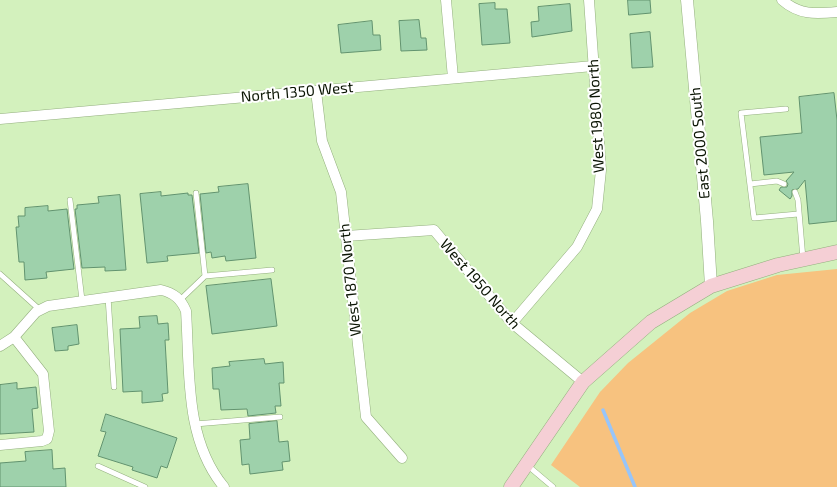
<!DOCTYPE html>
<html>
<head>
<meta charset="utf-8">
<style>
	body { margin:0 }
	canvas { display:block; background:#d3f1bd }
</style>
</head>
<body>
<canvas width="837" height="487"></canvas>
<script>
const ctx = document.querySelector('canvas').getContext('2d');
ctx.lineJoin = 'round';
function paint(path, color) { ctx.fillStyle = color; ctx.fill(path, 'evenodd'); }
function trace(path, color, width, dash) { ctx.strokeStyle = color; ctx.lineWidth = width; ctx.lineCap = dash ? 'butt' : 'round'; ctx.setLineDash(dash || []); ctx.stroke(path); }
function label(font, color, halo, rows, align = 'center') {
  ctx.font = font + ' "Exo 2",sans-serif'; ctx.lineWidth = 4; ctx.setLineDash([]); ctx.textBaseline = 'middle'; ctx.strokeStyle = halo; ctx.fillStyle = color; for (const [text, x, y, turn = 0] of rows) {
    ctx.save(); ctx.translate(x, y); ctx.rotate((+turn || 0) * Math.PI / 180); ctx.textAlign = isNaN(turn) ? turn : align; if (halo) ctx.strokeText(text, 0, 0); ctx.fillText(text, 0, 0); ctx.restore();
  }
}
paint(new Path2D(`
	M 837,269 L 837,487 L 580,487 L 551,465 L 600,392 L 628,363 L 690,313 L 727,291 L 777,275 Z`), '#f7c27f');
trace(new Path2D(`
	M 603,410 L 635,487`), '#97c5fa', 3.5);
const building = new Path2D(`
	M 628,0 L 650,0 L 651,13 L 629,15 Z
	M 495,3 L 495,9 L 507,9 L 510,43 L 482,45 L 479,4 Z
	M 570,4 L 572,31 L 532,37 L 531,22 L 539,21 L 538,7 Z
	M 419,20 L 421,38 L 426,38 L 427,50 L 401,51 L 399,21 Z
	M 372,21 L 373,35 L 380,35 L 381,50 L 341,53 L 338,25 Z
	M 650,32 L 653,67 L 632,68 L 630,34 Z
	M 834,93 L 837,120 L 837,221 L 809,224 L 805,180 L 798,189 L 792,190 L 792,196 L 790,199 L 779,190 L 781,187 L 787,187 L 788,184 L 786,181 L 794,172 L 764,175 L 760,137 L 802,133 L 799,97 Z
	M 248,184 L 256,258 L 226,261 L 225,256 L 212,258 L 211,252 L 206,253 L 200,194 L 219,192 L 218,187 Z
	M 161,192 L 161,196 L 188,193 L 188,195 L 192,195 L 199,253 L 167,256 L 168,261 L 147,263 L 140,194 Z
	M 120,195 L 126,270 L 105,271 L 105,267 L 82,268 L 75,209 L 77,209 L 77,205 L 99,203 L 98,197 Z
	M 48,206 L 48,211 L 67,209 L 74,269 L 46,272 L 47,278 L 25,280 L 24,262 L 19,262 L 16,227 L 19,227 L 18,216 L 25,216 L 25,208 Z
	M 271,279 L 277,326 L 212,334 L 206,286 Z
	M 157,316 L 158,324 L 168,323 L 169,340 L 165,340 L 168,393 L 162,394 L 163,401 L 142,403 L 142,391 L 123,392 L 120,329 L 140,328 L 139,317 Z
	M 77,325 L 79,344 L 68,346 L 68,350 L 55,351 L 52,328 Z
	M 264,359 L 265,364 L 283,362 L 284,383 L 279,383 L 281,406 L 275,406 L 276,413 L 248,416 L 247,409 L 221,410 L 219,389 L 213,389 L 212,368 L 230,366 L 229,362 Z
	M 17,383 L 17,389 L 36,387 L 38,408 L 32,409 L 34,432 L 0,434 L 0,385 Z
	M 106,414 L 177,438 L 167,468 L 161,466 L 157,478 L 132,470 L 133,467 L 98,456 L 106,432 L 101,431 Z
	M 277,421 L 279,442 L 288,441 L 290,461 L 282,462 L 283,470 L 250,474 L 249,464 L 242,465 L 240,440 L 250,439 L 249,424 Z
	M 52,450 L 53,469 L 65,468 L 66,487 L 0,487 L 0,463 L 26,461 L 25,452 Z`);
paint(building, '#9ed1ab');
trace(building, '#62936f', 1);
const service = new Path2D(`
	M 786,109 L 741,113 L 754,218 L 798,214
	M 750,184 L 777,181 L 784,184
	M 795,192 L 798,200 L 803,259
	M 70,200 L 82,300
	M 0,274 L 40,310
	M 205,276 L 272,270
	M 108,297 L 114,387
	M 180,300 L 205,276 L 196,193
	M 195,424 L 280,417
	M 527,465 L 553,487
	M 98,466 L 145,487`);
const minor = new Path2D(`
	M 446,0 L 453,78
	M 782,0 C 799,15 815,14 837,12
	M 316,91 L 322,141 L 341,192 L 366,417 L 402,458
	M 0,119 L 593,66
	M 346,236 L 434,230 L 512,323 L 583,382
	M 512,323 L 577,247 L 597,209 L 601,170 L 589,0
	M 0,346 L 14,337 L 36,312 L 48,306 L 161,290 C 174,293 181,299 186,311 C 190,370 184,439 224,487
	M 0,445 L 42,441 L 47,439 L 49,431 L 43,374 L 14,337`);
const tertiary = new Path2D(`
	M 687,0 L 707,221 L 711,286`);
const secondary = new Path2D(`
	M 511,487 L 583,382 L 651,322 L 711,286 L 778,265 L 837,252`);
trace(service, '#93af7e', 6);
trace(minor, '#93af7e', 11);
trace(tertiary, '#93af7e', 13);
trace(secondary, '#93af7e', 15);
trace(service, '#fff', 5);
trace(minor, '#fff', 10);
trace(tertiary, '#fff', 12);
trace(secondary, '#f5cfd5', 14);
label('15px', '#0a1403', '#fff', [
	["North 1350 West",297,92,-5],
	["West 1980 North",596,116,-93],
	["East 2000 South",700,143,-95],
	["West 1870 North",350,280,-96],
	["West 1950 North",480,284,49]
]);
</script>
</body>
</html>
